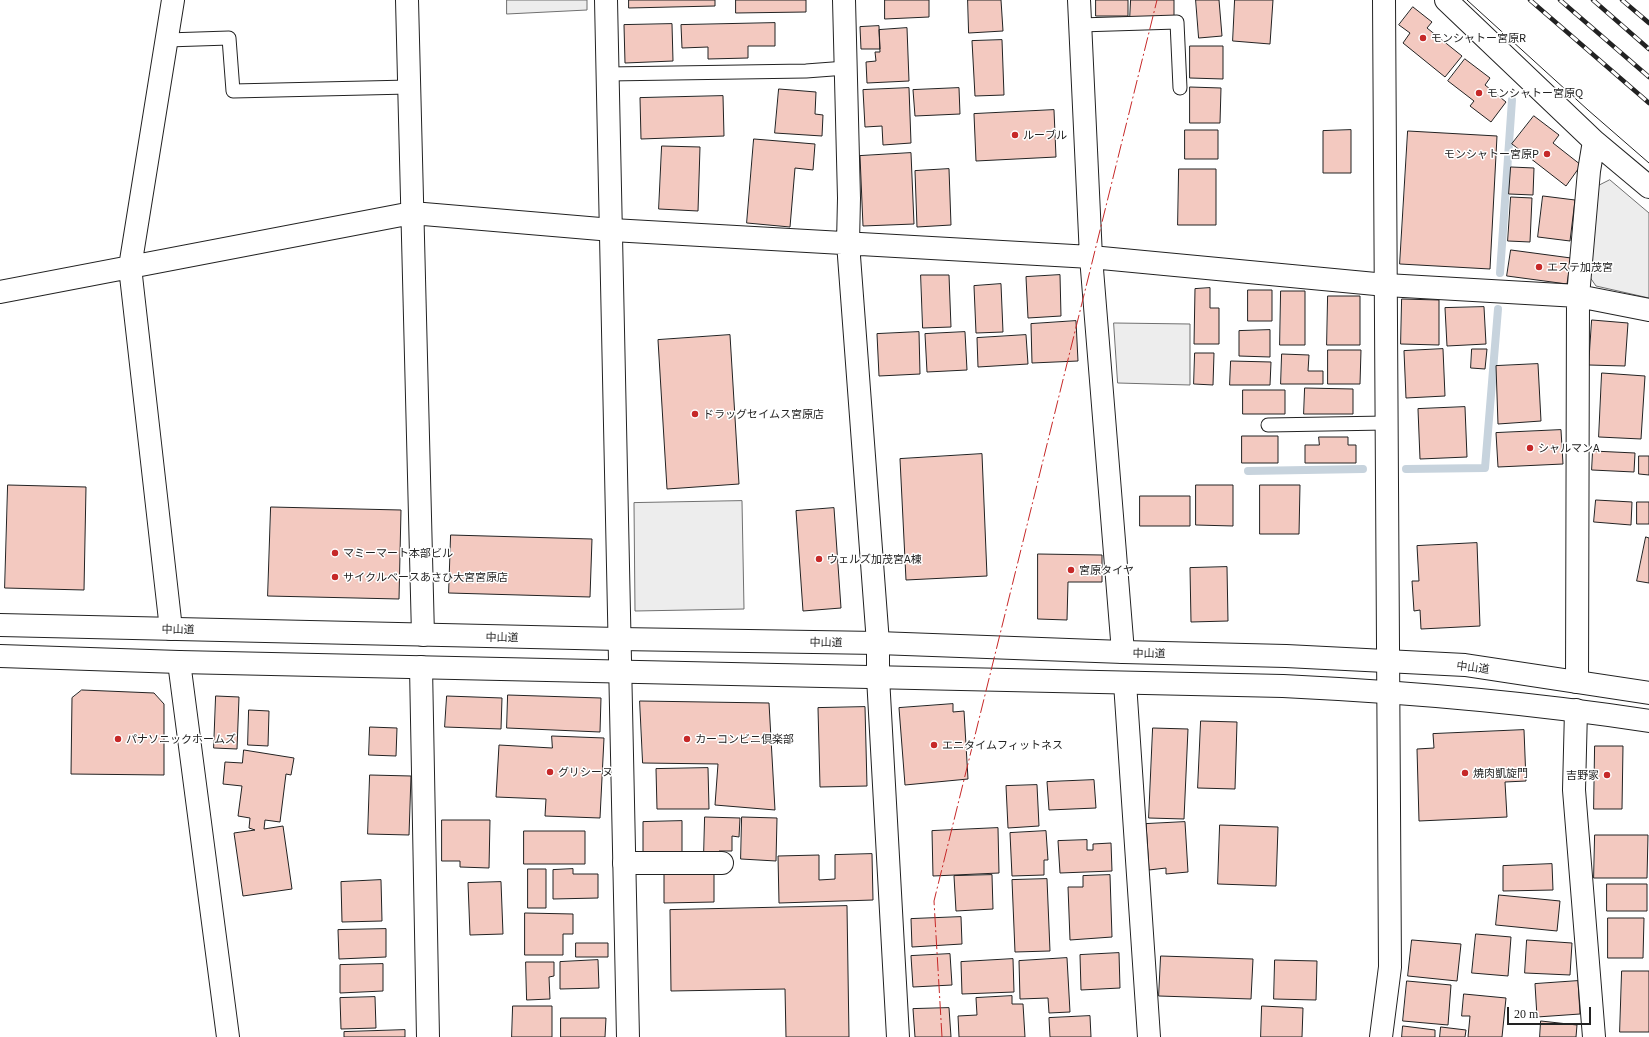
<!DOCTYPE html>
<html>
<head>
<meta charset="utf-8">
<style>
	body { margin:0 }
	#map { position:relative; width:1649px; height:1037px; overflow:hidden; background:#fff; font-family:Georgia,serif }
	canvas { display:block }
	.scale { position:absolute; left:1507px; top:1007px; width:84px; height:18px; box-sizing:border-box; border:2px solid #222; border-top:0; padding-left:5px; font-size:12px; line-height:14px; white-space:nowrap; color:#222; -webkit-text-stroke:3px #fff; paint-order:stroke }
</style>
</head>
<body>
<div id="map">
<canvas width="1649" height="1037"></canvas>
<div class="scale">20 m</div>
</div>
<script>
const ctx = document.querySelector('canvas').getContext('2d');
ctx.lineJoin = 'round';
function paint(path, color) { ctx.fillStyle = color; ctx.fill(path, 'evenodd'); }
function trace(path, color, width, dash) { ctx.strokeStyle = color; ctx.lineWidth = width; ctx.lineCap = dash ? 'butt' : 'round'; ctx.setLineDash(dash || []); ctx.stroke(path); }
function label(font, color, halo, rows, align = 'center') {
  ctx.font = font + ' Georgia,"Noto Sans JP",serif'; ctx.lineWidth = 3; ctx.setLineDash([]); ctx.textBaseline = 'middle'; ctx.strokeStyle = halo; ctx.fillStyle = color; for (const [text, x, y, turn = 0] of rows) {
    ctx.save(); ctx.translate(x, y); ctx.rotate((+turn || 0) * Math.PI / 180); ctx.textAlign = isNaN(turn) ? turn : align; if (halo) ctx.strokeText(text, 0, 0); ctx.fillText(text, 0, 0); ctx.restore();
  }
}
const parking = new Path2D(`
	M 507,0 L 587,0 L 587,10 L 507,14 Z
	M 1610,180 L 1649,213 L 1649,298 L 1596,286 L 1587,273 L 1598,186 Z
	M 1114,323 L 1190,324 L 1190,385 L 1118,383 Z
	M 742,501 L 744,609 L 635,611 L 634,503 Z`);
paint(parking, '#ededed');
trace(parking, '#6f6f6f', 1);
trace(new Path2D(`
	M 1500,273 L 1512,100
	M 1406,469 L 1485,468 L 1498,309
	M 1248,471 L 1363,469`), '#c7d3dd', 8);
const building = new Path2D(`
	M 629,0 L 715,0 L 715,6 L 629,8 Z
	M 736,0 L 806,0 L 806,12 L 736,13 Z
	M 885,0 L 929,0 L 929,17 L 885,19 Z
	M 968,0 L 1001,0 L 1003,31 L 969,33 Z
	M 1096,0 L 1128,0 L 1128,16 L 1096,16 Z
	M 1131,0 L 1174,0 L 1174,20 L 1130,20 Z
	M 1196,0 L 1219,0 L 1222,36 L 1199,38 Z
	M 1235,0 L 1273,0 L 1270,44 L 1233,41 Z
	M 1413,7 L 1432,22 L 1427,28 L 1462,56 L 1445,77 L 1403,43 L 1410,33 L 1399,25 Z
	M 775,23 L 775,46 L 748,46 L 748,58 L 708,59 L 708,47 L 682,48 L 681,25 Z
	M 672,24 L 673,61 L 625,63 L 624,25 Z
	M 879,26 L 880,49 L 861,49 L 860,27 Z
	M 907,28 L 909,81 L 867,83 L 866,62 L 876,61 L 875,52 L 880,52 L 879,30 Z
	M 1002,40 L 1004,95 L 975,96 L 972,41 Z
	M 1190,46 L 1223,46 L 1223,79 L 1190,78 Z
	M 1465,59 L 1490,78 L 1485,85 L 1506,102 L 1491,122 L 1470,106 L 1474,101 L 1448,81 Z
	M 1190,87 L 1221,88 L 1220,123 L 1190,123 Z
	M 909,88 L 911,143 L 883,145 L 882,126 L 865,127 L 863,90 Z
	M 959,88 L 960,114 L 915,116 L 913,90 Z
	M 779,89 L 816,92 L 815,114 L 823,115 L 822,136 L 775,133 Z
	M 723,96 L 724,136 L 641,139 L 640,98 Z
	M 1054,110 L 1056,157 L 976,161 L 974,114 Z
	M 1534,116 L 1559,135 L 1553,143 L 1581,165 L 1566,186 L 1512,144 Z
	M 1185,130 L 1218,130 L 1218,159 L 1185,159 Z
	M 1351,130 L 1351,173 L 1323,173 L 1323,131 Z
	M 1408,131 L 1497,136 L 1490,269 L 1400,264 Z
	M 754,139 L 815,144 L 813,170 L 795,168 L 790,227 L 747,223 Z
	M 662,146 L 700,147 L 698,211 L 659,209 Z
	M 911,153 L 914,224 L 863,226 L 860,156 Z
	M 1511,167 L 1534,168 L 1533,195 L 1509,194 Z
	M 949,169 L 951,225 L 917,227 L 915,171 Z
	M 1179,169 L 1216,169 L 1216,225 L 1178,225 Z
	M 1543,196 L 1575,200 L 1570,241 L 1538,237 Z
	M 1511,197 L 1532,198 L 1530,242 L 1508,241 Z
	M 1511,250 L 1571,258 L 1567,284 L 1507,276 Z
	M 921,275 L 949,275 L 951,327 L 923,328 Z
	M 1060,275 L 1061,316 L 1028,318 L 1026,277 Z
	M 1001,284 L 1003,332 L 976,333 L 974,286 Z
	M 1210,288 L 1210,308 L 1219,308 L 1219,344 L 1194,344 L 1195,289 Z
	M 1248,290 L 1272,290 L 1272,321 L 1248,321 Z
	M 1281,291 L 1305,291 L 1305,345 L 1280,345 Z
	M 1328,296 L 1360,296 L 1360,345 L 1327,345 Z
	M 1402,299 L 1439,300 L 1439,345 L 1401,344 Z
	M 1484,307 L 1486,344 L 1447,346 L 1445,308 Z
	M 1592,320 L 1628,323 L 1625,366 L 1589,365 Z
	M 1076,321 L 1078,361 L 1032,363 L 1031,324 Z
	M 1270,330 L 1270,357 L 1239,356 L 1239,331 Z
	M 919,332 L 920,374 L 879,376 L 877,334 Z
	M 965,332 L 967,370 L 927,372 L 925,334 Z
	M 730,335 L 739,484 L 667,489 L 658,340 Z
	M 1026,335 L 1028,364 L 978,367 L 977,338 Z
	M 1443,349 L 1445,396 L 1406,398 L 1404,351 Z
	M 1472,349 L 1487,349 L 1485,369 L 1471,368 Z
	M 1328,350 L 1361,350 L 1360,384 L 1328,384 Z
	M 1195,353 L 1214,353 L 1213,385 L 1194,384 Z
	M 1282,354 L 1309,355 L 1308,371 L 1323,371 L 1323,384 L 1281,384 Z
	M 1231,361 L 1271,362 L 1270,385 L 1230,385 Z
	M 1538,364 L 1541,421 L 1498,424 L 1496,366 Z
	M 1602,373 L 1645,376 L 1641,439 L 1599,437 Z
	M 1305,388 L 1353,389 L 1353,414 L 1304,414 Z
	M 1243,390 L 1285,390 L 1285,414 L 1243,414 Z
	M 1465,407 L 1467,457 L 1420,459 L 1418,409 Z
	M 1561,430 L 1563,464 L 1498,467 L 1496,433 Z
	M 1242,436 L 1278,436 L 1278,463 L 1242,463 Z
	M 1319,437 L 1348,437 L 1348,445 L 1356,445 L 1356,463 L 1305,463 L 1305,445 L 1319,445 Z
	M 1593,451 L 1635,453 L 1634,472 L 1592,470 Z
	M 982,454 L 987,576 L 906,580 L 900,459 Z
	M 1639,456 L 1649,456 L 1649,475 L 1639,474 Z
	M 8,485 L 86,487 L 84,590 L 5,588 Z
	M 1196,485 L 1233,485 L 1233,526 L 1196,525 Z
	M 1260,485 L 1300,485 L 1299,534 L 1260,534 Z
	M 1140,496 L 1190,496 L 1190,526 L 1140,526 Z
	M 1596,500 L 1632,502 L 1631,525 L 1594,522 Z
	M 1637,502 L 1649,502 L 1649,524 L 1637,524 Z
	M 271,507 L 401,510 L 399,599 L 268,596 Z
	M 834,508 L 841,608 L 803,611 L 796,511 Z
	M 451,535 L 592,539 L 590,597 L 449,593 Z
	M 1646,537 L 1649,538 L 1649,583 L 1637,581 Z
	M 1477,543 L 1480,626 L 1421,629 L 1420,610 L 1414,611 L 1412,581 L 1419,581 L 1417,546 Z
	M 1038,554 L 1102,555 L 1102,582 L 1068,582 L 1067,620 L 1038,619 Z
	M 1227,567 L 1228,621 L 1191,622 L 1190,568 Z
	M 82,690 L 154,693 L 164,704 L 164,775 L 71,774 L 72,698 Z
	M 508,695 L 601,698 L 600,732 L 507,728 Z
	M 216,696 L 239,697 L 237,749 L 214,748 Z
	M 447,696 L 502,698 L 501,729 L 445,727 Z
	M 640,701 L 769,703 L 775,810 L 715,805 L 718,764 L 643,763 Z
	M 953,704 L 953,712 L 964,711 L 968,779 L 905,785 L 899,708 Z
	M 865,707 L 867,786 L 820,787 L 818,708 Z
	M 249,710 L 269,711 L 268,746 L 248,745 Z
	M 1201,721 L 1237,722 L 1235,789 L 1198,788 Z
	M 370,727 L 397,728 L 396,756 L 369,755 Z
	M 1153,728 L 1188,729 L 1184,819 L 1149,818 Z
	M 1524,730 L 1526,781 L 1505,782 L 1507,817 L 1419,821 L 1417,749 L 1434,748 L 1433,734 Z
	M 552,736 L 604,738 L 600,818 L 545,816 L 546,799 L 496,797 L 499,745 L 552,748 Z
	M 1595,746 L 1623,746 L 1622,809 L 1594,809 Z
	M 244,750 L 294,758 L 291,775 L 286,774 L 280,822 L 265,820 L 264,829 L 283,826 L 292,889 L 243,896 L 234,833 L 255,830 L 249,828 L 250,818 L 238,816 L 242,786 L 223,784 L 225,762 L 242,763 Z
	M 708,768 L 709,809 L 657,809 L 656,769 Z
	M 370,775 L 411,776 L 409,835 L 368,834 Z
	M 1094,780 L 1096,808 L 1049,810 L 1047,782 Z
	M 1037,785 L 1039,826 L 1008,828 L 1006,786 Z
	M 705,817 L 740,818 L 739,837 L 732,836 L 732,851 L 719,851 L 719,855 L 704,855 Z
	M 742,817 L 777,818 L 776,861 L 741,859 Z
	M 442,820 L 490,820 L 489,868 L 460,867 L 460,861 L 442,861 Z
	M 682,821 L 682,857 L 643,858 L 643,822 Z
	M 1185,822 L 1188,872 L 1166,874 L 1166,868 L 1149,870 L 1146,824 Z
	M 1220,825 L 1278,827 L 1276,886 L 1218,884 Z
	M 998,828 L 999,873 L 933,876 L 932,831 Z
	M 524,831 L 585,831 L 585,864 L 524,864 Z
	M 1046,831 L 1048,860 L 1044,860 L 1044,875 L 1012,876 L 1010,833 Z
	M 1595,835 L 1648,835 L 1647,878 L 1594,878 Z
	M 1087,840 L 1087,850 L 1093,850 L 1093,844 L 1111,843 L 1112,871 L 1060,873 L 1058,841 Z
	M 872,854 L 873,900 L 779,903 L 778,856 L 819,855 L 819,880 L 835,879 L 835,855 Z
	M 1552,864 L 1553,890 L 1503,891 L 1503,866 Z
	M 528,869 L 546,869 L 546,908 L 528,908 Z
	M 573,869 L 573,874 L 598,874 L 598,898 L 553,899 L 553,870 Z
	M 714,871 L 714,902 L 664,903 L 664,872 Z
	M 992,875 L 993,909 L 956,911 L 954,876 Z
	M 1110,875 L 1112,937 L 1070,940 L 1068,887 L 1083,887 L 1083,876 Z
	M 1047,879 L 1050,951 L 1015,952 L 1012,880 Z
	M 381,880 L 382,921 L 342,922 L 341,882 Z
	M 501,882 L 503,934 L 470,935 L 468,883 Z
	M 1607,884 L 1647,884 L 1647,911 L 1607,911 Z
	M 1499,895 L 1560,901 L 1557,931 L 1496,925 Z
	M 847,906 L 849,1037 L 786,1037 L 785,989 L 671,991 L 670,910 Z
	M 525,913 L 573,914 L 573,934 L 563,934 L 563,955 L 525,955 Z
	M 961,917 L 962,944 L 912,947 L 911,919 Z
	M 1608,918 L 1644,918 L 1643,958 L 1608,958 Z
	M 386,929 L 386,957 L 339,959 L 338,930 Z
	M 1476,934 L 1511,937 L 1508,976 L 1472,973 Z
	M 1412,940 L 1461,944 L 1457,981 L 1408,976 Z
	M 1527,940 L 1572,943 L 1570,975 L 1525,973 Z
	M 576,943 L 608,943 L 608,957 L 576,957 Z
	M 1119,953 L 1120,988 L 1081,990 L 1080,955 Z
	M 950,954 L 952,985 L 913,987 L 911,956 Z
	M 1161,956 L 1253,959 L 1251,999 L 1159,996 Z
	M 1067,958 L 1070,1012 L 1049,1013 L 1048,998 L 1020,999 L 1019,961 Z
	M 1013,959 L 1014,992 L 962,994 L 961,962 Z
	M 598,960 L 599,988 L 560,989 L 560,962 Z
	M 1275,960 L 1317,961 L 1316,1000 L 1274,999 Z
	M 526,962 L 554,962 L 554,976 L 549,977 L 550,999 L 527,1000 Z
	M 383,964 L 383,991 L 340,993 L 340,965 Z
	M 1622,971 L 1649,971 L 1649,1032 L 1620,1032 Z
	M 1407,981 L 1451,985 L 1448,1025 L 1403,1021 Z
	M 1578,981 L 1580,1014 L 1537,1017 L 1535,984 Z
	M 1464,994 L 1506,998 L 1502,1037 L 1468,1037 L 1470,1016 L 1462,1016 Z
	M 1012,996 L 1012,1004 L 1023,1004 L 1025,1037 L 959,1037 L 958,1016 L 977,1015 L 976,998 Z
	M 375,997 L 376,1028 L 341,1029 L 340,998 Z
	M 513,1006 L 552,1006 L 552,1037 L 512,1037 Z
	M 1262,1006 L 1303,1008 L 1302,1037 L 1261,1037 Z
	M 949,1008 L 951,1037 L 915,1037 L 913,1009 Z
	M 1090,1016 L 1091,1037 L 1050,1037 L 1049,1018 Z
	M 561,1018 L 606,1018 L 605,1037 L 561,1037 Z
	M 1541,1021 L 1577,1025 L 1576,1037 L 1540,1037 Z
	M 1403,1026 L 1435,1030 L 1435,1037 L 1402,1037 Z
	M 1441,1027 L 1466,1030 L 1465,1037 L 1440,1037 Z
	M 405,1030 L 405,1037 L 344,1037 L 344,1032 Z`);
paint(building, '#f3c9c0');
trace(building, '#222', 1);
const service = new Path2D(`
	M 1080,25 L 1177,22 L 1180,88
	M 167,40 L 229,38 L 233,91 L 409,87
	M 608,74 L 806,71 L 846,68
	M 1268,425 L 1386,423`);
const minor = new Path2D(`
	M 407,0 L 423,635
	M 844,0 L 849,198 L 848,243 L 878,643 L 878,677 L 898,1037
	M 1079,0 L 1091,257 L 1123,652
	M 1446,0 L 1594,141 L 1649,187
	M 0,292 L 412,213 L 612,230 L 1091,257 L 1386,285 L 1578,296 L 1649,310
	M 171,629 L 130,267 L 173,0
	M 179,662 L 228,1037
	M 421,667 L 428,1037
	M 1577,682 L 1578,296 L 1589,171 L 1594,141
	M 1125,683 L 1149,1037
	M 1576,710 L 1574,790 L 1594,1037
	M 624,863 L 722,863`);
const tertiary = new Path2D(`
	M 606,0 L 628,1037
	M 1381,1037 L 1390,967 L 1384,0`);
const trunk = new Path2D(`
	M 0,625 L 619,639 L 878,643 L 1123,652 L 1286,656 L 1465,665 L 1649,693
	M 0,656 L 179,662 L 1283,686 C 1406,692 1528,702 1649,721`);
trace(service, '#222', 15);
trace(minor, '#222', 24);
trace(tertiary, '#222', 24);
trace(trunk, '#222', 24);
trace(service, '#fff', 13);
trace(minor, '#fff', 22);
trace(tertiary, '#fff', 22);
trace(trunk, '#fff', 22);
trace(new Path2D(`
	M 1467,0 L 1588,110 L 1649,163`), '#222', 1);
const rail = new Path2D(`
	M 1530,0 L 1649,103
	M 1560,0 L 1649,77
	M 1593,0 L 1649,49
	M 1622,0 L 1649,23`);
trace(rail, '#222', 4.5);
trace(rail, '#fff', 3, [9]);
trace(new Path2D(`
	M 942,1037 L 934,901 L 1157,0`), '#c62828', 1, [14, 3, 2, 3]);
for (const [x, y, r, color] of [
	[1423,38,4,"#c62828"],
	[1479,93,4,"#c62828"],
	[1015,135,4,"#c62828"],
	[1547,154,4,"#c62828"],
	[1539,267,4,"#c62828"],
	[695,414,4,"#c62828"],
	[1530,448,4,"#c62828"],
	[335,553,4,"#c62828"],
	[819,559,4,"#c62828"],
	[1071,570,4,"#c62828"],
	[335,577,4,"#c62828"],
	[118,739,4,"#c62828"],
	[687,739,4,"#c62828"],
	[934,745,4,"#c62828"],
	[550,772,4,"#c62828"],
	[1465,773,4,"#c62828"],
	[1607,775,4,"#c62828"]
]) { const dot = new Path2D(); dot.arc(x, y, r, 0, 2 * Math.PI); ctx.fillStyle = color; ctx.fill(dot); trace(dot, '#fff', 1.5); }
label('11px', '#222', '#fff', [
	["モンシャトー宮原R",1431,38],
	["モンシャトー宮原Q",1487,93],
	["ルーブル",1023,135],
	["モンシャトー宮原P",1539,154,"right"],
	["エステ加茂宮",1547,267],
	["ドラッグセイムス宮原店",703,414],
	["シャルマンA",1538,448],
	["マミーマート本部ビル",343,553],
	["ウェルズ加茂宮A棟",827,559],
	["宮原タイヤ",1079,570],
	["サイクルベースあさひ大宮宮原店",343,577],
	["パナソニックホームズ",126,739],
	["カーコンビニ倶楽部",695,739],
	["エニタイムフィットネス",942,745],
	["グリシーヌ",558,772],
	["焼肉凱旋門",1473,773],
	["吉野家",1599,775,"right"]
], 'left');
label('11px', '#222', '#fff', [
	["中山道",178,629,1],
	["中山道",502,637,1],
	["中山道",826,642,1],
	["中山道",1149,653,1],
	["中山道",1473,667,7]
]);
</script>
</body>
</html>
